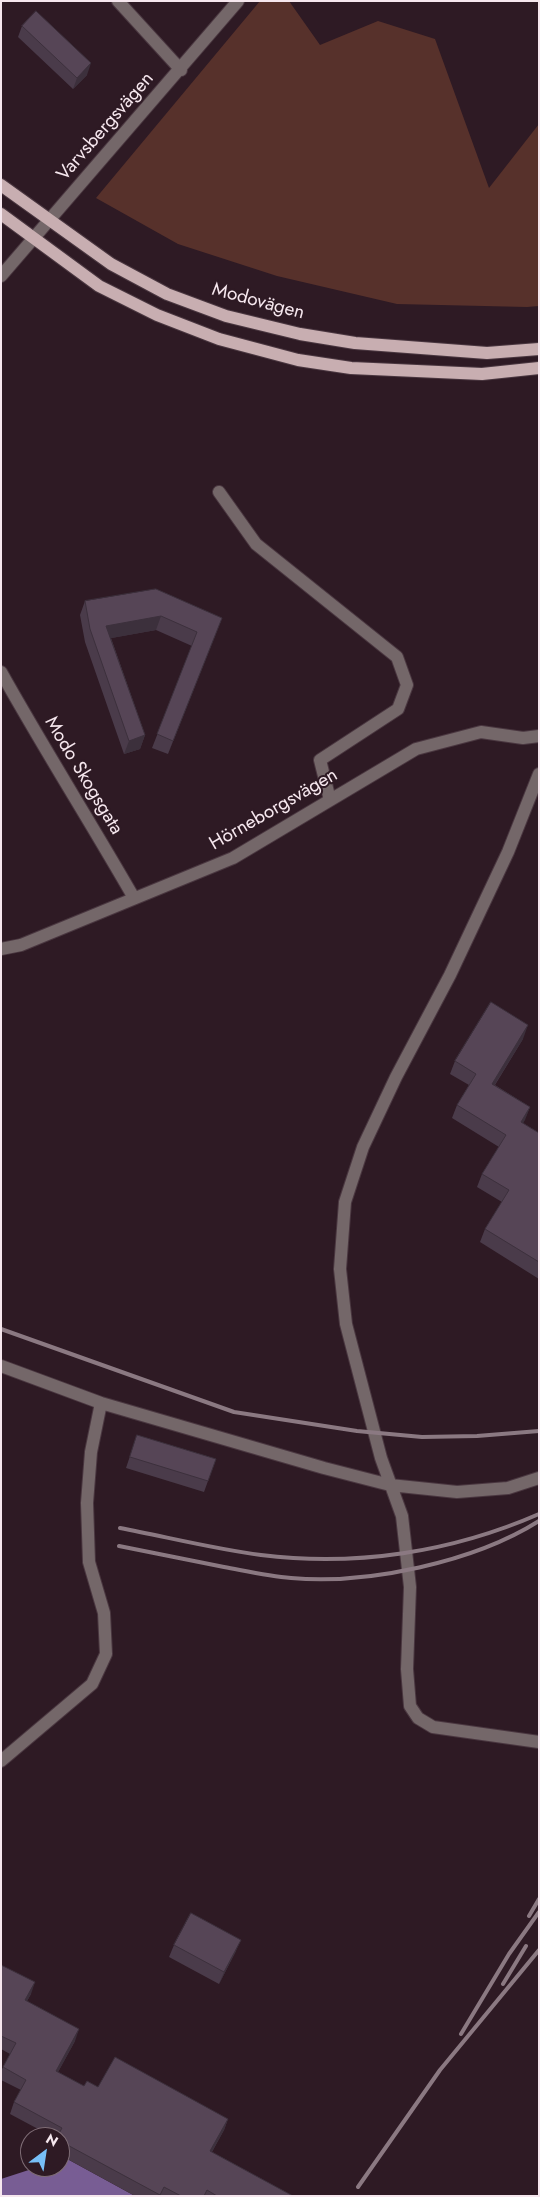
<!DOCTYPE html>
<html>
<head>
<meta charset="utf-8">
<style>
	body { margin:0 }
	#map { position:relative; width:540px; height:2197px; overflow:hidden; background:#2e1a24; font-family:Jost,sans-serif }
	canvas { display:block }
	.frame { position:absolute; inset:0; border:2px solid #f6e7ee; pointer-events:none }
	.north { position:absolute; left:20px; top:2127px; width:50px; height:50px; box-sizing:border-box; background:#2e1a24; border:1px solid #7e6c75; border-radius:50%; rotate:31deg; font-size:14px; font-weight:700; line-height:20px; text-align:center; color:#f6e7ee }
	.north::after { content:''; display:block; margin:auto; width:18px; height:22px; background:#77bff7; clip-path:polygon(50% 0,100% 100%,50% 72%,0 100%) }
</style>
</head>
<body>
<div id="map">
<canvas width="540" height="2197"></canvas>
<div class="frame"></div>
<div class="north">N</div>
</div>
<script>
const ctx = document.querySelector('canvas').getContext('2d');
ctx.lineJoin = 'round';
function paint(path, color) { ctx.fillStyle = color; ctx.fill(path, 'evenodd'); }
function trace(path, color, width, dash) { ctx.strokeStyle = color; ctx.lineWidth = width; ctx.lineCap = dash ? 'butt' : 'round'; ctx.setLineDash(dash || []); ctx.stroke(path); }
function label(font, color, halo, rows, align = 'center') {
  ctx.font = font + ' Jost,sans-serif'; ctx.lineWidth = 4; ctx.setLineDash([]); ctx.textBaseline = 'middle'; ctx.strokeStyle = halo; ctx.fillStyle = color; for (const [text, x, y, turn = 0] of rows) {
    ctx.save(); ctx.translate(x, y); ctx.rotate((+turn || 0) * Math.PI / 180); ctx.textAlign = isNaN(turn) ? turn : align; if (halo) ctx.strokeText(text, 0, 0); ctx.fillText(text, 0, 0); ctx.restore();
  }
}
paint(new Path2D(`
	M 260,1 L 289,1 L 320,45 L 378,21 L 435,39 L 489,188 L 539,124 L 539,306 L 527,307 L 397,304 L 277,276 L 178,244 L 96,198 Z`), '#57312b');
paint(new Path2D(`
	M 60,2155 L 135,2196 L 1,2196 L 1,2179 L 38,2167 L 60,2167 Z`), '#785d94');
const minor = new Path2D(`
	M 118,1 L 181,70
	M 1,276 L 238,1
	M 219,492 L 256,544 L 397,657 L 407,685 L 398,709 L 320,760 L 330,800
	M 1,672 C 44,749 91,823 134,898
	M 539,774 L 508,852 L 450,975 L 396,1077 L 363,1147 L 345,1202 L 340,1269 L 346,1324 L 381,1458 L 402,1516 L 410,1587 L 407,1669 L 410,1706 L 418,1718 L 433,1727 L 539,1742
	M 1,949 L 21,945 L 233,858 L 416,749 L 481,732 L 523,738 L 539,736
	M 1,1366 L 101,1403 L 324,1468 L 390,1485 L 457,1492 L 508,1488 L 539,1478
	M 1,1761 L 92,1684 L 106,1654 L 104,1613 L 89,1562 L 87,1503 L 91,1452 L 101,1403`);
const major = new Path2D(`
	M 1,185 L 111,264 L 167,294 L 226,316 L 300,334 L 355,343 L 487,353 L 539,349
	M 1,214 L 99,286 L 157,315 L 219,339 L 298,360 L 351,368 L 482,374 L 539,368`);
trace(minor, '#4a3740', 14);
trace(major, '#4a3740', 14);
trace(minor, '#746769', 12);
trace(major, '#c8aeb1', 12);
trace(new Path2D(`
	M 1,1329 L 234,1412 L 357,1431 L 422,1437 L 477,1436 L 539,1431
	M 120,1528 C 167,1537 214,1549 261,1555 C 356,1567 452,1552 539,1514
	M 119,1546 C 154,1553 189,1560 224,1567 C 246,1571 268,1576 291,1578 C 367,1585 474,1562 539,1521
	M 529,1916 L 539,1899
	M 503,1984 L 526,1946
	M 461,2034 L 509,1954 L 539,1912
	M 358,2187 L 440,2070 L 539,1950`), '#8b7982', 4);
paint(new Path2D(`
	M 22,26 L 87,75 L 73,89 L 18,37 Z
	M 85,601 L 222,618 L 168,754 L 152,748 L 192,646 L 156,630 L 111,638 L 145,735 L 140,749 L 124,754 L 85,642 L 80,615 Z
	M 523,1039 L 495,1085 L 530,1107 L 523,1123 L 539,1133 L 539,1279 L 480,1242 L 485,1229 L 502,1202 L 477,1187 L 482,1174 L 499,1147 L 452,1118 L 457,1105 L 469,1085 L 450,1074 L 455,1061 Z
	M 137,1435 L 216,1459 L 204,1492 L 126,1468 Z
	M 174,1945 L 236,1951 L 219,1984 L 169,1957 Z
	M 1,1965 L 31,1994 L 27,2001 L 75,2041 L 58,2072 L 84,2086 L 98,2087 L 228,2119 L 224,2130 L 212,2152 L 293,2196 L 135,2196 L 60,2155 L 60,2137 L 53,2137 L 10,2114 L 14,2102 L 21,2090 L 1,2080 L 1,2071 L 10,2054 L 1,2049 Z`), '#4a3b4a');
paint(new Path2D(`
	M 91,63 L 87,75 L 73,89 L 77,78 Z
	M 161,616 L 156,630 L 101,640 L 106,626 Z
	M 222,618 L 217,631 L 168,754 L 173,741 Z
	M 145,735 L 140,749 L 124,754 L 129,741 Z
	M 528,1025 L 523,1039 L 487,1097 L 492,1084 Z
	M 530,1107 L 525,1120 L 516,1135 L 521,1122 Z
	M 241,1940 L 236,1951 L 219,1984 L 224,1972 Z
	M 35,1982 L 31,1994 L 21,2012 L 25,2000 Z
	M 79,2029 L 75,2041 L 52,2083 L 56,2071 Z
	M 228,2119 L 224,2130 L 206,2162 L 210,2151 Z`), '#3c303c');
const building = new Path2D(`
	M 36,11 L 91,63 L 77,78 L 22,26 Z
	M 156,589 L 222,618 L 173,741 L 157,734 L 197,632 L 161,616 L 106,626 L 145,735 L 129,741 L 90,629 L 85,601 Z
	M 491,1002 L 528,1025 L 492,1084 L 530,1107 L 521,1122 L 539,1133 L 539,1262 L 485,1229 L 509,1190 L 482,1174 L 506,1135 L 457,1105 L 476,1074 L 455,1061 Z
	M 137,1435 L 216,1459 L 208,1481 L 130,1457 Z
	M 191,1913 L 241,1940 L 224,1972 L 174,1945 Z
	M 1,1965 L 35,1982 L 25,2000 L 79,2029 L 56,2071 L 84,2086 L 87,2081 L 98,2087 L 115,2057 L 228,2119 L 210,2151 L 293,2196 L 217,2196 L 207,2190 L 204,2196 L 181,2196 L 164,2187 L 160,2195 L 60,2141 L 60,2137 L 57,2137 L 62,2128 L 14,2102 L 26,2080 L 3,2067 L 16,2043 L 1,2036 Z`);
paint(building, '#564556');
trace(building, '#3c303c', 1);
label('19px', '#f6e7ee', '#2e1a24', [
	["Varvsbergsvägen",106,127,-49],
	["Modovägen",258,302,15],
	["Modo Skogsgata",83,776,59],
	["Hörneborgsvägen",274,810,-30]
]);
</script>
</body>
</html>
